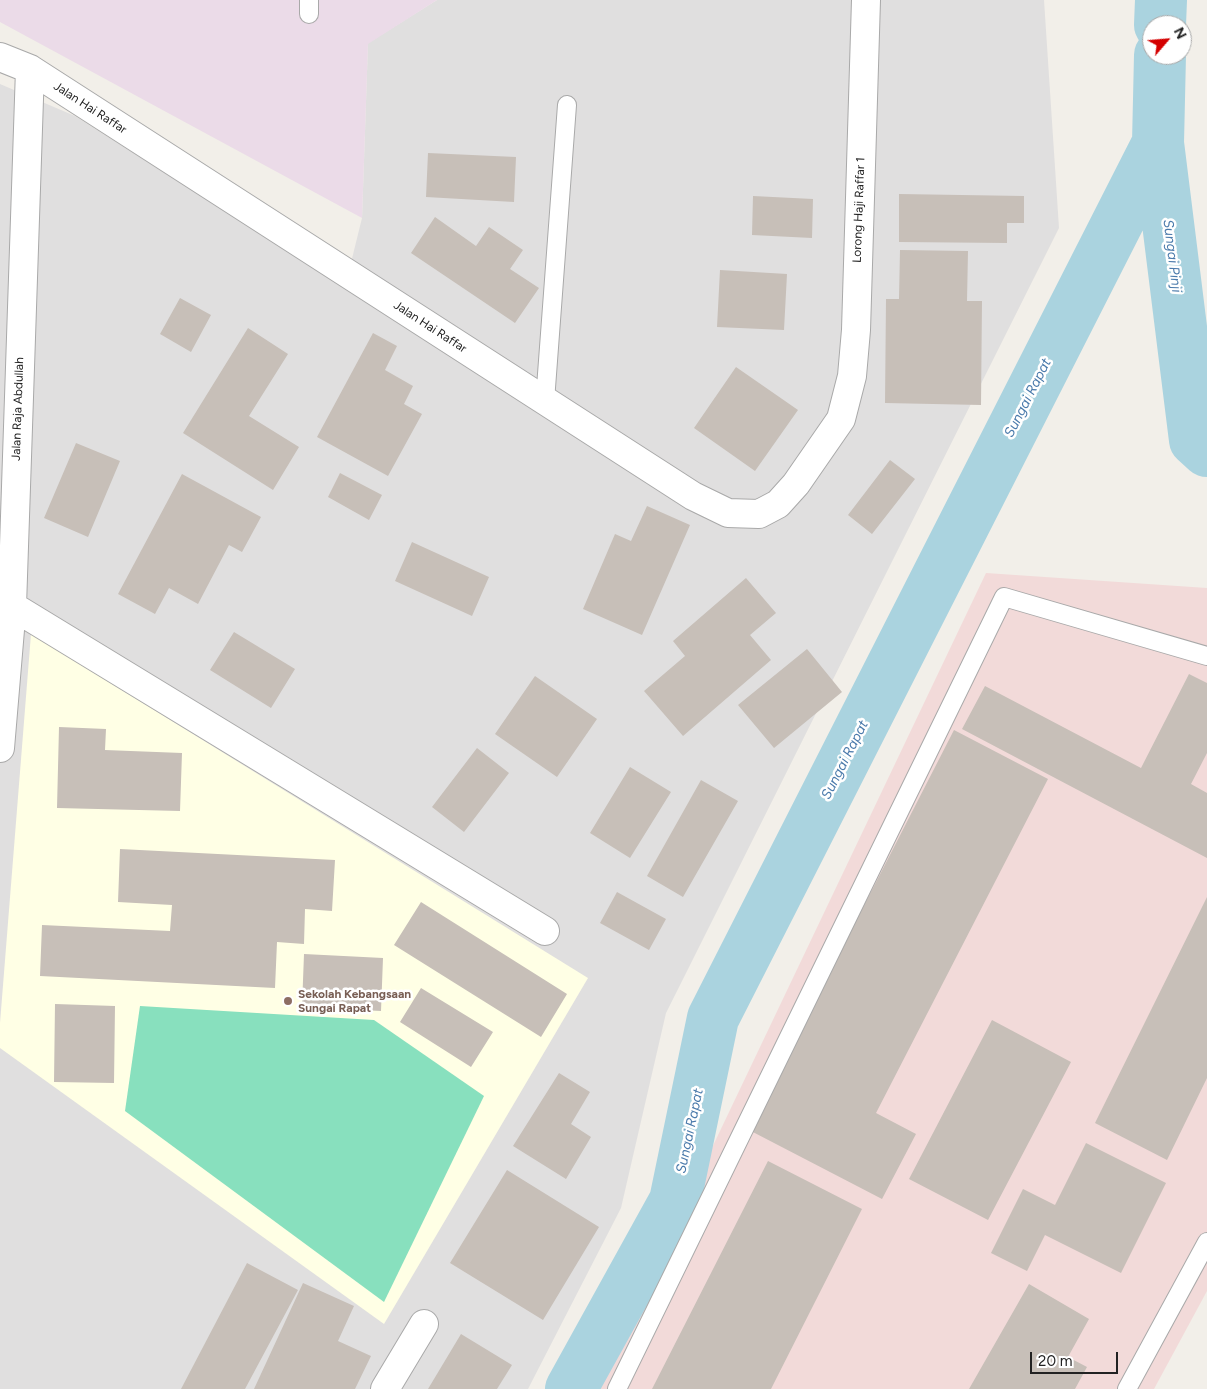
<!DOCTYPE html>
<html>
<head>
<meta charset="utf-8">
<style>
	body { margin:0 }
	#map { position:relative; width:1207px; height:1389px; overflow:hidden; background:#f2efe9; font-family:Figtree,sans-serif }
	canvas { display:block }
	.north { position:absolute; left:1142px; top:15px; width:50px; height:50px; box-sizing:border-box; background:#fff; border:1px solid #a7a7a7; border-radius:50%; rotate:63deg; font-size:14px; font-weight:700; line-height:20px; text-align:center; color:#222 }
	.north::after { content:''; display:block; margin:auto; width:18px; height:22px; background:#d40000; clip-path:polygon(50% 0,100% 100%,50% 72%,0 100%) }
	.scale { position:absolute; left:1030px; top:1352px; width:88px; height:22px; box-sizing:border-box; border:2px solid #222; border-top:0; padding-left:6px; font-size:15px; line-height:18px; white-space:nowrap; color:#222; -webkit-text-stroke:4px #fff; paint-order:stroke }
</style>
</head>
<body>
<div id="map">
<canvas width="1207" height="1389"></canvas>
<div class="north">N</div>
<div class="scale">20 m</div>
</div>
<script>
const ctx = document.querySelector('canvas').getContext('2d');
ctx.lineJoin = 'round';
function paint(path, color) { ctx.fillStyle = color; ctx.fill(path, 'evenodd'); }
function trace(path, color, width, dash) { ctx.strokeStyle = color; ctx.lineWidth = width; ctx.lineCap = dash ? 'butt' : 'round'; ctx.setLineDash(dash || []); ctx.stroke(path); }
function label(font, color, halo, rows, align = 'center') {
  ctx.font = font + ' Figtree,sans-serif'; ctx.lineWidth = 5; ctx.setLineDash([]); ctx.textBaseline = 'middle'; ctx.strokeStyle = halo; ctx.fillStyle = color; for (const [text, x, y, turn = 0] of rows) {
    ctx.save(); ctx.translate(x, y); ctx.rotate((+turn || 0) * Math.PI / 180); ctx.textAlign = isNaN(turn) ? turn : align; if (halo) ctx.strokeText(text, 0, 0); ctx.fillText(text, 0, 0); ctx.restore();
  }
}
paint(new Path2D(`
	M 437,0 L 1044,0 L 1059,228 L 666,1013 L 621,1208 L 528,1389 L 0,1389 L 0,84 L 75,116 L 345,287 L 362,218 L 368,43 Z`), '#e0dfdf');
paint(new Path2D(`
	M 986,573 L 1207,588 L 1207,1291 L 1154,1389 L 597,1389 Z`), '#f2dad9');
paint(new Path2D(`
	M 0,0 L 437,0 L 368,44 L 362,218 L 0,22 Z`), '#ebdbe8');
paint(new Path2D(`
	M 31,634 L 588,978 L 384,1324 L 0,1048 L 0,1023 Z`), '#ffffe5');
paint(new Path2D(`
	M 140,1006 L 374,1020 L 484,1096 L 384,1302 L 125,1111 Z`), '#88e0be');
trace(new Path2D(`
	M 1160,25 L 1161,0
	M 1160,55 L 1158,143 L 1195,440 L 1207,451
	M 571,1389 L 675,1201 L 713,1018 L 1158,143`), '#aad3df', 52);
paint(new Path2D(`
	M 428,153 L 516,157 L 514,202 L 426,197 Z
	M 899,194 L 1024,196 L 1024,223 L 1007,223 L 1007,243 L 899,242 Z
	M 753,196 L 813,199 L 812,238 L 752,235 Z
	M 435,217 L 476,246 L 489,227 L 523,250 L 510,269 L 539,288 L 515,323 L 411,253 Z
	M 900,250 L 968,251 L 967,301 L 982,301 L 981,405 L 885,403 L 886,299 L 899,299 Z
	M 720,270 L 787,274 L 784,330 L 717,327 Z
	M 180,298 L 211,315 L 191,352 L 160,334 Z
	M 248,328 L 288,354 L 249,416 L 299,447 L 273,490 L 183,433 Z
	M 373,333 L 397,346 L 385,370 L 413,386 L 404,404 L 422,414 L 388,476 L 317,437 Z
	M 736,367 L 798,410 L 755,471 L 694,428 Z
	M 76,443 L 120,461 L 88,537 L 44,518 Z
	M 890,460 L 915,479 L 872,534 L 848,515 Z
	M 340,473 L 382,495 L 369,520 L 328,497 Z
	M 182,474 L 261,517 L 242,552 L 229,545 L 198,604 L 169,588 L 155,614 L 118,594 Z
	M 647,506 L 690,525 L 642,635 L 583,609 L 615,534 L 631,541 Z
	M 412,542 L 489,577 L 472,616 L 395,581 Z
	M 746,578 L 776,613 L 750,635 L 771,660 L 683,736 L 644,691 L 685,656 L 673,641 Z
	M 234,632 L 295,669 L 271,708 L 210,670 Z
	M 807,649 L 842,692 L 774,748 L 738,705 Z
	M 1189,674 L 1207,683 L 1207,753 L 1191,784 L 1207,793 L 1207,858 L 962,729 L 985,686 L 1141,768 Z
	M 535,676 L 597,719 L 557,777 L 495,734 Z
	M 59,727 L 106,729 L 105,750 L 182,753 L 180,811 L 57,808 Z
	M 954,730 L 1048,779 L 876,1113 L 916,1134 L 882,1199 L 749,1130 Z
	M 477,748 L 509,773 L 464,832 L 432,807 Z
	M 630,767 L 671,792 L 630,858 L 590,833 Z
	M 701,780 L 738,801 L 683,897 L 647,876 Z
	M 120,849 L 335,860 L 332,911 L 305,909 L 304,944 L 277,942 L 275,988 L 40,976 L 42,925 L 170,931 L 172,905 L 118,902 Z
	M 617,892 L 666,919 L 649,950 L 600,923 Z
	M 1207,897 L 1207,1078 L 1167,1160 L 1095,1123 Z
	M 421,902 L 567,994 L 541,1037 L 394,945 Z
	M 304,954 L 383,958 L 381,1011 L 302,1007 Z
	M 421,988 L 493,1032 L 471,1067 L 400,1022 Z
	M 55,1004 L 115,1006 L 114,1083 L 54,1082 Z
	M 992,1020 L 1071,1062 L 988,1220 L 909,1179 Z
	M 559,1073 L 590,1092 L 571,1124 L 591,1137 L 566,1179 L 513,1146 Z
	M 1086,1143 L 1166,1183 L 1121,1273 L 1045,1235 L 1027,1271 L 991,1253 L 1023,1189 L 1055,1205 Z
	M 768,1161 L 862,1209 L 771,1389 L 652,1389 Z
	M 507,1170 L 599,1227 L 543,1320 L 450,1263 Z
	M 247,1263 L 298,1290 L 245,1389 L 181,1389 Z
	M 303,1283 L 354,1306 L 338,1341 L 371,1356 L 355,1389 L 254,1389 Z
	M 1029,1284 L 1089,1319 L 1068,1357 L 1087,1367 L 1075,1389 L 969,1389 Z
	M 461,1334 L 512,1365 L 497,1389 L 428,1389 Z`), '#c7bfb8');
const lane = new Path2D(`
	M 309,0 L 309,14
	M 545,401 L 567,105
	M 617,1389 L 1004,597 L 1207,656
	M 1127,1389 L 1207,1242`);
const street = new Path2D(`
	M 0,57 L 30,69 L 693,496 L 728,513 L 759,514 L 778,504 L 796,484 L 841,419 L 852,376 L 856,330 L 866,0
	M 12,606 L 545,931
	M 0,748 L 12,606 L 30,69
	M 385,1389 L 424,1324`);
trace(lane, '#a9a9a9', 20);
trace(street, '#a9a9a9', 30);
trace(lane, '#fff', 18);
trace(street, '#fff', 28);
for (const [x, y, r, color] of [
	[288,1001,5,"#8d6e63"]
]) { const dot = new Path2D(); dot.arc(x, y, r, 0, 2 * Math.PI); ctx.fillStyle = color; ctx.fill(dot); trace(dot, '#fff', 2); }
label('12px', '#222', '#fff', [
	["Jalan Hai Raffar",90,108,33],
	["Lorong Haji Raffar 1",859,210,-88],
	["Jalan Hai Raffar",430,327,33],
	["Jalan Raja Abdullah",18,409,-88]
]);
label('bold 12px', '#785e54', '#fff', [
	["Sekolah Kebangsaan",298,994],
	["Sungai Rapat",298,1008]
], 'left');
label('italic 14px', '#4a7aab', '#fff', [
	["Sungai Pinji",1172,256,83],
	["Sungai Rapat",1028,398,-63],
	["Sungai Rapat",845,760,-63],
	["Sungai Rapat",690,1131,-78]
]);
</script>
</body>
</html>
